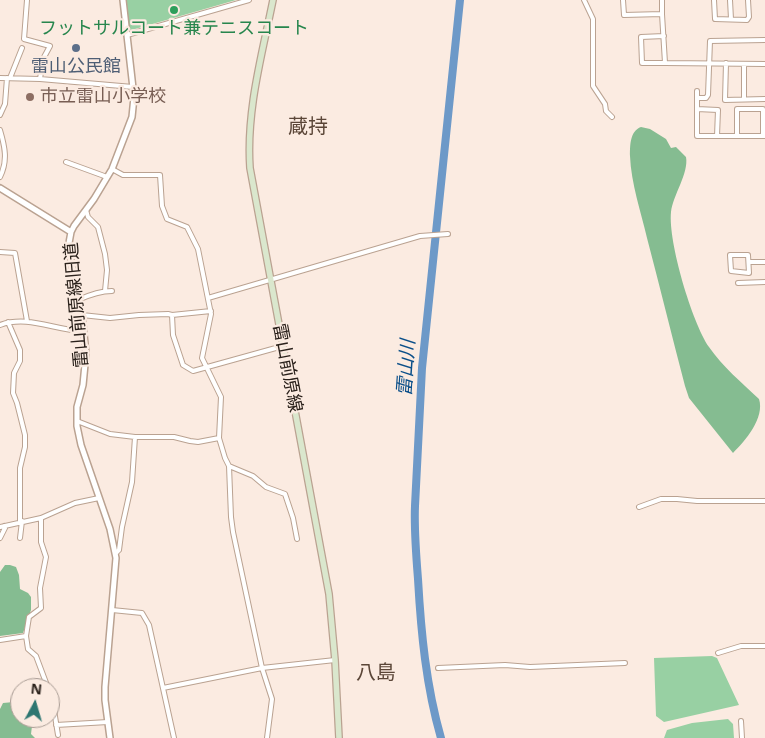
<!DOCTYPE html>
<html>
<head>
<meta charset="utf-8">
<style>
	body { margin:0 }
	#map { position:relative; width:765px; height:738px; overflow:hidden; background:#fbebe1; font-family:"Noto Sans",sans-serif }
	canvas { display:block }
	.north { position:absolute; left:10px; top:678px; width:50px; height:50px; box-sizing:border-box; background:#fbebe1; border:1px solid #a79a92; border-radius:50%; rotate:6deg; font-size:14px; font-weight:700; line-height:20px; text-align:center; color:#2a211b }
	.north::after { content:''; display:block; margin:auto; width:18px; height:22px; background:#2d7671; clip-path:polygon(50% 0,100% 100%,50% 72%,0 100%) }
</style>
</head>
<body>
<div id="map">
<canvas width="765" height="738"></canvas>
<div class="north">N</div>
</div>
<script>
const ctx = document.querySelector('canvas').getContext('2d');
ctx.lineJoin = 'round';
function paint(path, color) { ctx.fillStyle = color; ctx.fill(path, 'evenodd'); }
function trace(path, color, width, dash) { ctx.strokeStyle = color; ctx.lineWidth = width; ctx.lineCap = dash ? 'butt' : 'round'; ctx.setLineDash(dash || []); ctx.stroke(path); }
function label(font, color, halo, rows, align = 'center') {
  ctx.font = font + ' "Noto Sans","Noto Sans JP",sans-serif'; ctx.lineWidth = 4.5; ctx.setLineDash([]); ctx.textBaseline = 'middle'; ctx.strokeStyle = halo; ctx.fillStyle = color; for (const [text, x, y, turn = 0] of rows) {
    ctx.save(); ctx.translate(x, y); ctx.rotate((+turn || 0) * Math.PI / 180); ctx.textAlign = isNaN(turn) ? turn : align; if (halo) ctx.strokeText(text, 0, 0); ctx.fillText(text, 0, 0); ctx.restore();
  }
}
paint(new Path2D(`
	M 125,0 L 236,0 L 128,31 Z
	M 712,656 L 717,658 L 739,705 L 664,722 L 656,716 L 654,658 Z
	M 728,719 L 733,724 L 734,738 L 664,738 L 667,730 L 692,723 Z`), '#98d0a3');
paint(new Path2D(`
	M 641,127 L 650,129 L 666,139 L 671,148 L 676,147 L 686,157 C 689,173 673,195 671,212 C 668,242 692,322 709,347 C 723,367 741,382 759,399 C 765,418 745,441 733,453 L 689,398 L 685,386 C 672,337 660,287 647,238 C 641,212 631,183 630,156 C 630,145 630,131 641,127 Z
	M 5,565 L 10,565 L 16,567 L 19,575 L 20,589 L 28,593 L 31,597 L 31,610 L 23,633 L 0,636 L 0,572 Z
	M 14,702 L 20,703 L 20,718 L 33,718 L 31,734 L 35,738 L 0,738 L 0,709 L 3,703 Z`), '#85bc91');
trace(new Path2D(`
	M 441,738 C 426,686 421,632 418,579 C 416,554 414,530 415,506 L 422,368 L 460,0`), '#6d99c8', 8);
const minor = new Path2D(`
	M 27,0 L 24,39 L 50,46 L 43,59 L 40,79
	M 584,0 L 593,19 L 593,86 L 605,104 L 606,111 L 612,117
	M 623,0 L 624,15 L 662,14 L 662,0
	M 714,0 L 715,19 L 747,20 L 749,17 L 748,0
	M 730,0 L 731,19
	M 662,14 L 665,63 L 642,63 L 641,37 L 664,36
	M 127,35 L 249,0
	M 665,63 L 765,64
	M 726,63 L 725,100 L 765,99
	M 0,78 L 40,79 L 133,87
	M 10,78 L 22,48
	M 697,91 L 697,136 L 765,136
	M 697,98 L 706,98 L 708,95 L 710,41 L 765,40
	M 744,99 L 744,64
	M 697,109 L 718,110 L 717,136
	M 0,115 L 5,104 L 7,78
	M 0,130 C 5,147 8,161 0,177
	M 737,136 L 737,109 L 763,109 L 763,136
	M 66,162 L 107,177
	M 112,169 L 123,175 L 160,175 L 162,206 L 167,219 L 187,227 L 198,249 L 211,314 L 202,358 L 221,397 L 219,438 L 225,458 L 229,466 L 253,476 L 266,487 L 285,494 L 293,518 L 297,539
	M 86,210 L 88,217 L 98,227 L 105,254 L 107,270 L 105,291
	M 0,252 L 15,253 L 27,321
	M 730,255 L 748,255 L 749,273 L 731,271 Z
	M 749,262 L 765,262
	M 738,283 L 765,282
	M 208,298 L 420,236 L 448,234
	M 78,300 C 89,295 100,291 112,291
	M 82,315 L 110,318 L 139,315 L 168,314 L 172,315 L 173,335 L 183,365 L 193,371 L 283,346
	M 172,315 L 211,311
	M 8,322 L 20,350 L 20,361 L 14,373 L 13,393 L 17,403 L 25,435 L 25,447 L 20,468 L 20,521
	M 0,325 C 28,315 54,330 83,331
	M 77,421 L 110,434 L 135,437 L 174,437 L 190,441 L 198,442 L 219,438
	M 229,466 L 231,517 L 233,532 L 262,668 L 272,699 L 267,738
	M 639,507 L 661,499 L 677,499 L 697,501 L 765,501
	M 41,518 L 41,542 L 46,557 L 40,588 L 41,608 L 29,617 L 26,636 L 28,649 L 36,656 L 48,688
	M 0,527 L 41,518 L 75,503 L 99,498
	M 0,538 L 5,528 L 4,526
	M 20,538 L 22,521
	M 116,553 L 119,550 L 122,527 L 132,482 L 135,437
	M 112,610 L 142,613 L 149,625 L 174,738
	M 0,640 L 26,636
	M 718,653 L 741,646 L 765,646
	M 438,668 L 505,665 L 530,667 L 625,663
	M 163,688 L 262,668 L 335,660
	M 50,696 L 54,710 L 58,735
	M 741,721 L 742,738
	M 56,725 L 108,722`);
const tertiary = new Path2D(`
	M 0,188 L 71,232
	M 110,738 L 105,700 L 105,687 L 116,558 L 110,529 L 81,445 L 77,426 L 77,407 L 83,385 L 86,354 L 82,315 L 70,256 L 69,243 L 71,232 L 74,226 L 94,199 L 112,169 L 132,117 L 134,97 L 123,0`);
const secondary = new Path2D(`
	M 273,0 C 262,55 246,111 250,168 L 329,594 L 335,660 L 339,738`);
trace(minor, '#baa291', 6);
trace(tertiary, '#baa291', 8);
trace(secondary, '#baa291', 8);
trace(minor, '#fff', 4);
trace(tertiary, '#fff', 5);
trace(secondary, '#dae7cd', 5.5);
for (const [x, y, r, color] of [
	[174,10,5,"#2e9e5b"],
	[76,48,5,"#5c6f8a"],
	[30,97,5,"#8d6e63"]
]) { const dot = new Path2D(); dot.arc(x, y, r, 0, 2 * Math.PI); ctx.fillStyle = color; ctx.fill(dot); trace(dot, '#fbebe1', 2); }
label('18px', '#27864d', '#fbebe1', [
	["フットサルコート兼テニスコート",174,29]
]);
label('18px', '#4e5e75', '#fbebe1', [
	["雷山公民館",76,67]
]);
label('18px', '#785e54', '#fbebe1', [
	["市立雷山小学校",40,97]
], 'left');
label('18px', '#2a211b', '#fbebe1', [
	["雷山前原線旧道",77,305,-95],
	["雷山前原線",287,368,79]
]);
label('italic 19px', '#0b4f89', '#fbebe1', [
	["雷山川",407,368,-86]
]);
label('20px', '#5b4638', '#fbebe1', [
	["蔵持",308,127],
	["八島",376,673]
]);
</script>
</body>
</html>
